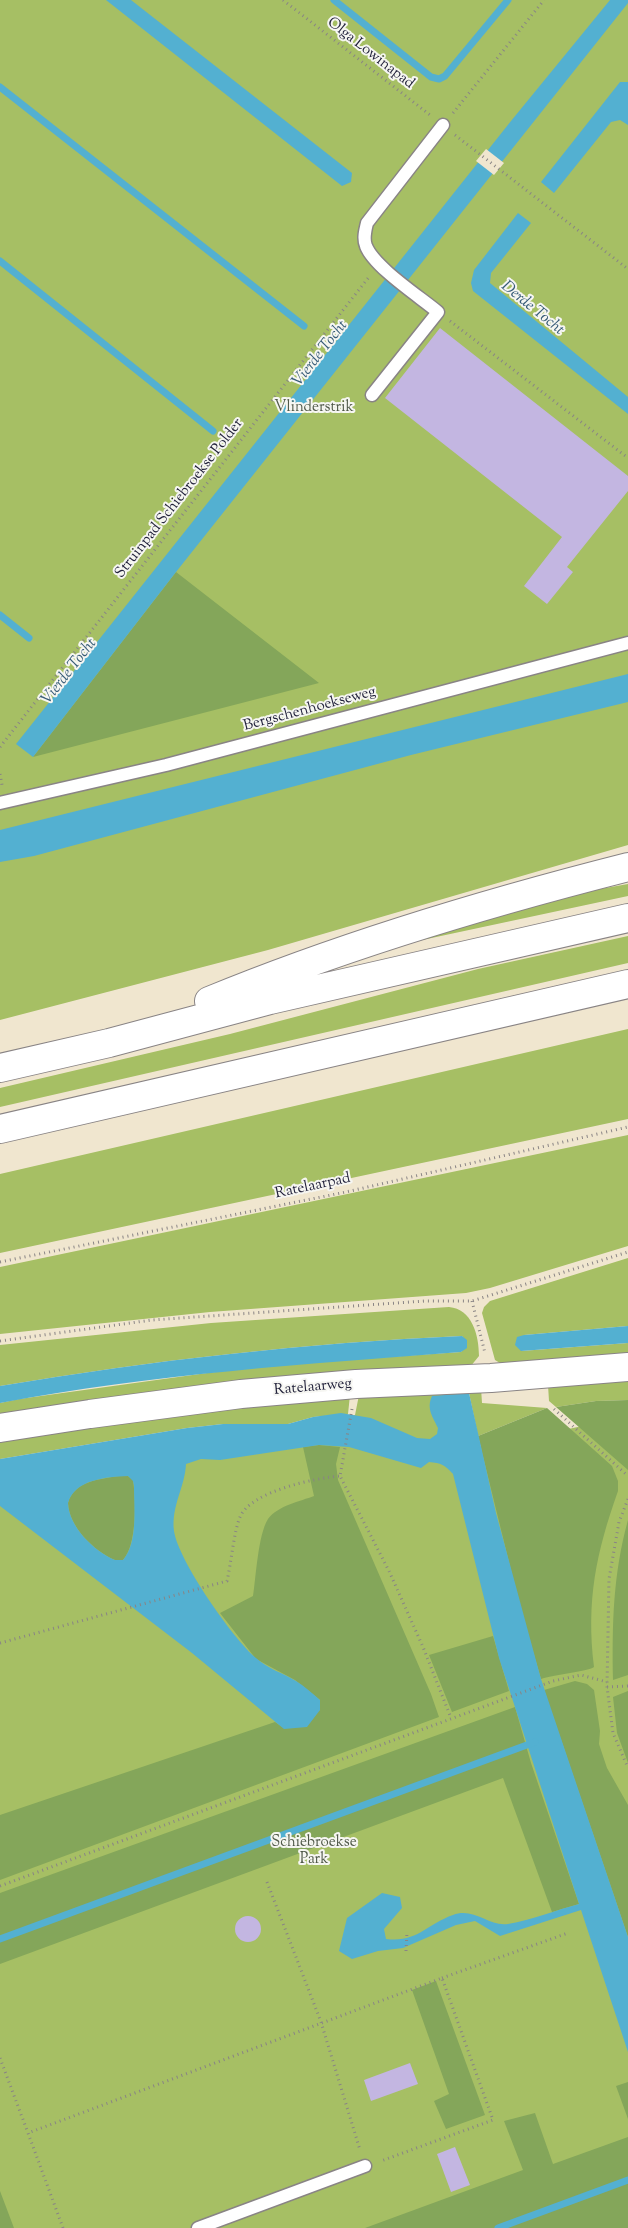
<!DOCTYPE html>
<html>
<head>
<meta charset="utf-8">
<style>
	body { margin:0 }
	canvas { display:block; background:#f0e6cf }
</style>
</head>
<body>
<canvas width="628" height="2228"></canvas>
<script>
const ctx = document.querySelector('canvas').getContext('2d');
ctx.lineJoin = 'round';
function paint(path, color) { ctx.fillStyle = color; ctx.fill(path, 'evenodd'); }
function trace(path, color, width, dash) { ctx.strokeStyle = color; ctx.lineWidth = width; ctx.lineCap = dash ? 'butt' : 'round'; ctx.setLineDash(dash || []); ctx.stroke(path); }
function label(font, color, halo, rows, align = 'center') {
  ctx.font = font + ' "Sorts Mill Goudy",serif'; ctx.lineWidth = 4; ctx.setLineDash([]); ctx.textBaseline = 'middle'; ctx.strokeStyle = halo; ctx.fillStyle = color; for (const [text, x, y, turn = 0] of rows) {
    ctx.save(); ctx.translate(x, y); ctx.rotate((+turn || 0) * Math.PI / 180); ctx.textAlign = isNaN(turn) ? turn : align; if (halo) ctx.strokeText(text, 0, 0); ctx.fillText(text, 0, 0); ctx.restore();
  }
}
paint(new Path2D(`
	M 0,0 L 628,0 L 628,845 L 268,950 L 0,1020 Z
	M 628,884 L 628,896 L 366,952 L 521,903 Z
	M 628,936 L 628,963 L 0,1107 L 0,1088 L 230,1034 L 478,969 Z
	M 628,1029 L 628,1119 L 0,1253 L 0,1174 Z
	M 628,1135 L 628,1246 L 490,1288 L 466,1293 L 210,1312 L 0,1334 L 0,1267 Z
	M 628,1258 L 628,1326 L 524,1335 L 521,1351 L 628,1343 L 628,1357 L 505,1366 L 495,1360 L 482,1313 L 484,1307 L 490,1301 Z
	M 449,1307 C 472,1309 479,1335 479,1356 L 470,1367 L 0,1418 L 0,1403 L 19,1399 L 207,1373 L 286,1364 L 461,1352 L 467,1344 L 462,1336 C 307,1343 153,1360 0,1386 L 0,1345 L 211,1323 Z
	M 628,1378 L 628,1400 L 596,1401 L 556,1407 L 549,1401 L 548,1385 Z
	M 481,1388 L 482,1403 L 547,1408 L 478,1436 L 469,1393 L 463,1452 L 628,1416 L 628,2228 L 0,2228 L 0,1476 L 355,1415 L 359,1395 Z
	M 350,1395 L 348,1414 L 313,1417 L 288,1424 L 223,1424 L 187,1428 L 0,1459 L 0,1439 L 107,1421 Z`), '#a6bf64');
paint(new Path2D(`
	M 176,572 L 319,683 L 33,757 Z
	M 628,1400 L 628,1470 L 556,1407 L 596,1401 Z
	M 547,1408 L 612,1466 L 618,1481 L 618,1491 C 596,1553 586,1601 594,1667 C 590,1671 552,1675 541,1679 L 519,1603 L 478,1436 Z
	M 319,1445 L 340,1447 L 336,1464 L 338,1480 L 431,1694 L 439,1717 L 0,1880 L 0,1815 L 275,1722 L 284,1728 L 320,1710 L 320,1700 L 295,1680 L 256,1659 L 220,1613 L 253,1596 C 256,1577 258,1535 268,1519 C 277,1506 301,1501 314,1496 L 303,1447 Z
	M 119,1476 L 128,1476 L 133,1480 C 136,1500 137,1545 123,1560 L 115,1560 C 94,1551 69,1527 68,1503 C 74,1481 100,1479 119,1476 Z
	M 628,1520 L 628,1675 L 613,1680 C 612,1624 613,1574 628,1520 Z
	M 493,1636 L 509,1691 L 452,1712 L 429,1655 Z
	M 575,1681 L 587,1684 L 594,1690 L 600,1731 L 599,1744 L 607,1768 L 628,1805 L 628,1937 L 544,1690 Z
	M 628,1691 L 628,1763 L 617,1733 L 613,1697 Z
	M 515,1707 L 531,1763 L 579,1904 L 552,1912 L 503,1778 L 0,1964 L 0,1893 Z
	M 436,1981 L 485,2115 L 446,2129 L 434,2101 L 449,2094 L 412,1990 Z
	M 628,2082 L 628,2119 L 616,2086 Z
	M 535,2113 L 553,2164 L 628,2137 L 628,2228 L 365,2228 L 523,2170 L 504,2121 Z
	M 0,2191 L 14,2228 L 0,2228 Z`), '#84a65a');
paint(new Path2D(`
	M 106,0 L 131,0 L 352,173 L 351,182 L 342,186 Z
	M 610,0 L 628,0 L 628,3 L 176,572 L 33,757 L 16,744 L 511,121 Z
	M 620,82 L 628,82 L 628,125 L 620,120 L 611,122 L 554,193 L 541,182 Z
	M 518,213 L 531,223 L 491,273 L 490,283 L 628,397 L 628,414 L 473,291 L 471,283 L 474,270 Z
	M 628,674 L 628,702 L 411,755 L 34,856 L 0,862 L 0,830 Z
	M 628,1326 L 628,1343 L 521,1351 L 515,1345 L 517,1337 L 524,1335 Z
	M 462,1336 L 467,1340 L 467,1348 L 461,1352 C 307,1364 153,1374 0,1403 L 0,1386 C 153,1360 307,1343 462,1336 Z
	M 469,1393 L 496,1513 L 541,1679 L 628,1937 L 628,2052 L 581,1910 L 500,1936 L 475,1921 L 456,1925 L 403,1948 L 378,1951 L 352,1959 L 339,1951 L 347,1918 L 382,1893 L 400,1897 L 402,1908 L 384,1929 L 386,1939 C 417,1943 427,1924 453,1915 C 474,1907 489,1927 508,1924 C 532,1920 556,1910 579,1904 L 499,1658 L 453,1474 C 445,1465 441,1463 429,1462 L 421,1468 L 349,1447 L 319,1445 L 220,1460 L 201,1459 L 186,1464 C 185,1487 171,1506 174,1531 C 178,1560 233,1639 256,1658 C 268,1669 283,1673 296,1681 C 304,1686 312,1693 320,1700 L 320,1710 L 307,1727 L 284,1729 L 192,1653 L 0,1506 L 0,1459 L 187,1428 L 223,1424 L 288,1424 L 313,1417 L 341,1413 L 371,1418 L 417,1438 L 430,1439 L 437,1434 L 438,1428 C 433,1417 426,1409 432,1396 ZM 128,1476 L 133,1481 L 134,1486 C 134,1508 138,1543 123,1560 L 115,1560 C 94,1551 69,1527 68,1503 C 75,1479 107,1477 128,1476 Z`), '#53b0d1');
paint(new Path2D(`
	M 486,149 L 504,163 L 494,175 L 476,161 Z`), '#f0e6cf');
trace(new Path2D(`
	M 334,0 L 431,77 L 439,79 L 445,76 L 508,0
	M 0,87 L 304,326
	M 0,261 L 213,431
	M 0,615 L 29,638
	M 0,1939 L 535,1742
	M 498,2228 L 628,2180`), '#53b0d1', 7);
paint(new Path2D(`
	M 440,328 L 628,476 L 628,491 L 567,567 L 573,572 L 547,604 L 524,586 L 562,537 L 385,398 Z
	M235 1929a13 13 0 1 1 26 0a13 13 0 1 1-26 0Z
	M 410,2063 L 418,2084 L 371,2101 L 364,2080 Z
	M 455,2147 L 470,2185 L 451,2192 L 437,2154 Z`), '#c3b6e1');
const lane = new Path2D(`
	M 372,395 L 438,312 C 420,297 374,267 366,246 C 363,239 365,231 367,223 L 443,125
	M 0,803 L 166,765 L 628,643
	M 198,2228 L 365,2166`);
const secondary = new Path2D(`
	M 0,1428 L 90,1414 L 241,1394 L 356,1384 L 491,1378 L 628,1367`);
const highway = new Path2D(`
	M 209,1001 C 345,945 486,903 628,867
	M 0,1068 L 109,1043 L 270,1000 L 628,918
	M 0,1129 L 628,984`);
trace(lane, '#898485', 15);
trace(secondary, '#898485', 30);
trace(highway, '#898485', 30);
trace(new Path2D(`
	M 283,0 L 430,115
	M 453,113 L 544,0
	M 455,135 L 628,269
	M 450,321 L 628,458
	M 0,747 L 369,277
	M 0,774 L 2,785
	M 0,1262 L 346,1192 L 628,1127
	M 472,1301 L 485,1353
	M 0,1341 L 152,1320 L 425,1301 L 472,1301 L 628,1252
	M 352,1409 L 340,1476 L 389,1571 L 423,1647 L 451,1718
	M 554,1409 L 628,1476
	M 628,1499 L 619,1522 L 609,1579 L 607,1687 L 613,1733 L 628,1768
	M 0,1643 L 227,1581 C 231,1564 234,1531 240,1517 C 251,1491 316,1478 340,1476
	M 607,1687 L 628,1686
	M 267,1882 L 321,2022 L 360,2150
	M 0,1886 L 553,1681 L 581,1675 L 607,1682
	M 406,1951 L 407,1932
	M 442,1978 L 568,1933
	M 0,2058 L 28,2133
	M 63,2228 L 28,2133 L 442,1978 L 493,2120 L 381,2161`), '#898485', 3, [1, 4]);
trace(lane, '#fff', 12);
trace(secondary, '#fff', 28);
trace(highway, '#fff', 28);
label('15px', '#22223b', '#f6f6f2', [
	["Olga Lowinapad",370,54,38],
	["Struinpad Schiebroekse Polder",180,499,-52],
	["Bergschenhoekseweg",310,710,-15],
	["Ratelaarpad",313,1187,-12],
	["Ratelaarweg",313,1388,-5]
]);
label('15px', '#505949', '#f6f6f2', [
	["Vlinderstrik",314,408],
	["Schiebroekse",314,1843],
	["Park",314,1860]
]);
label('italic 16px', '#365b77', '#f6f6f2', [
	["Derde Tocht",532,309,39],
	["Vierde Tocht",321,354,-52],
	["Vierde Tocht",70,672,-52]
]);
</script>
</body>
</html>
